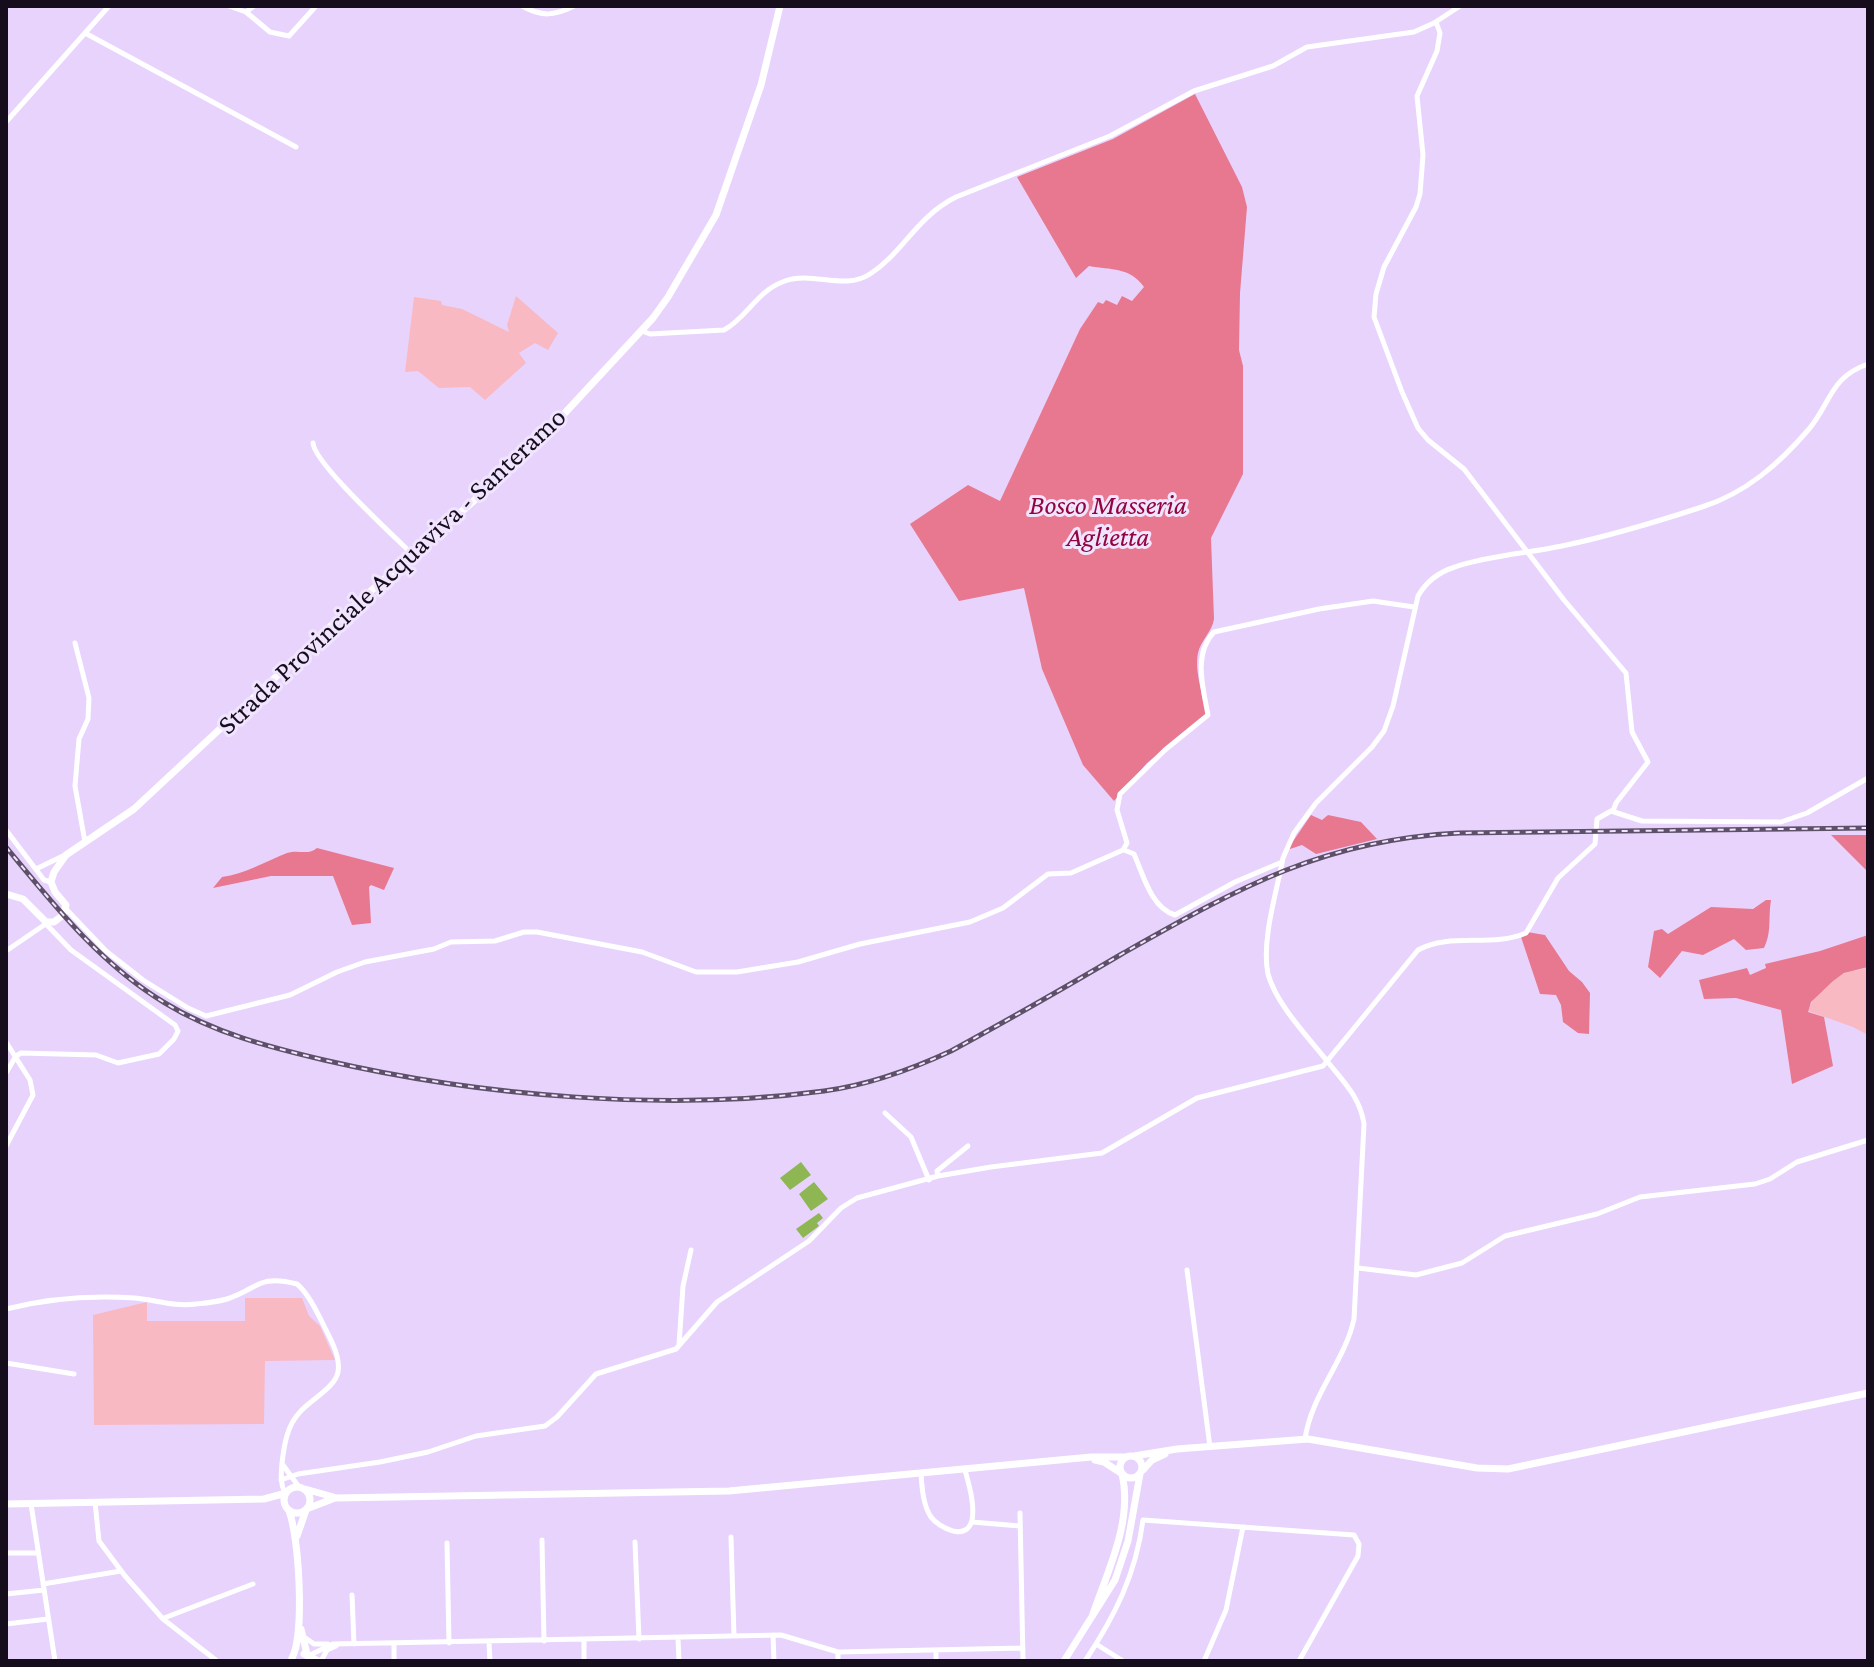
<!DOCTYPE html>
<html>
<head>
<meta charset="utf-8">
<style>
	body { margin:0 }
	#map { position:relative; width:1874px; height:1667px; overflow:hidden; background:#e8d3fd; font-family:"Crimson Pro",serif }
	canvas { display:block }
	.frame { position:absolute; inset:0; border:8px solid #150d1b; pointer-events:none }
</style>
</head>
<body>
<div id="map">
<canvas width="1874" height="1667"></canvas>
<div class="frame"></div>
</div>
<script>
const ctx = document.querySelector('canvas').getContext('2d');
ctx.lineJoin = 'round';
function paint(path, color) { ctx.fillStyle = color; ctx.fill(path, 'evenodd'); }
function trace(path, color, width, dash) { ctx.strokeStyle = color; ctx.lineWidth = width; ctx.lineCap = dash ? 'butt' : 'round'; ctx.setLineDash(dash || []); ctx.stroke(path); }
function label(font, color, halo, rows, align = 'center') {
  ctx.font = font + ' "Crimson Pro",serif'; ctx.lineWidth = 6; ctx.setLineDash([]); ctx.textBaseline = 'middle'; ctx.strokeStyle = halo; ctx.fillStyle = color; for (const [text, x, y, turn = 0] of rows) {
    ctx.save(); ctx.translate(x, y); ctx.rotate((+turn || 0) * Math.PI / 180); ctx.textAlign = isNaN(turn) ? turn : align; if (halo) ctx.strokeText(text, 0, 0); ctx.fillText(text, 0, 0); ctx.restore();
  }
}
paint(new Path2D(`
	M 516,296 L 558,333 L 548,350 L 535,343 L 519,353 L 526,363 L 485,400 L 470,387 L 439,388 L 418,371 L 405,372 L 414,297 L 441,301 L 442,305 L 462,309 L 509,332 L 507,325 Z
	M 1868,967 L 1868,1035 L 1853,1027 L 1808,1011 C 1812,997 1829,981 1843,974 C 1851,970 1860,971 1868,967 Z
	M 245,1298 L 302,1298 L 309,1316 L 320,1326 L 335,1360 L 265,1361 L 264,1424 L 94,1425 L 93,1315 L 147,1302 L 147,1321 L 245,1321 Z`), '#f8b9c3');
paint(new Path2D(`
	M 1195,94 L 1242,187 L 1247,207 L 1240,293 L 1239,350 L 1243,366 L 1243,474 L 1211,538 L 1214,619 C 1212,632 1201,640 1198,653 C 1194,672 1204,697 1206,716 L 1147,763 L 1114,801 L 1083,765 L 1042,669 L 1024,588 L 959,601 L 910,524 L 968,485 L 1000,501 L 1080,329 L 1098,302 L 1103,304 L 1106,300 L 1117,305 L 1122,296 L 1132,301 L 1144,287 C 1130,267 1111,270 1089,266 L 1076,278 L 1017,177 L 1113,139 Z
	M 1311,815 L 1322,820 L 1328,815 L 1361,822 L 1377,839 L 1316,854 L 1302,845 L 1287,850 Z
	M 1831,835 L 1868,835 L 1868,874 L 1867,871 Z
	M 317,848 L 394,868 L 384,890 L 371,885 L 369,887 L 371,923 L 352,925 L 333,876 L 271,876 L 213,888 L 222,877 C 245,874 264,862 287,853 C 299,849 308,856 317,848 Z
	M 1766,900 L 1771,900 C 1768,919 1772,932 1764,948 L 1746,950 L 1734,939 L 1703,955 L 1682,951 L 1660,978 L 1648,967 L 1654,931 L 1662,929 L 1668,934 L 1711,907 L 1753,909 Z
	M 1527,932 L 1545,935 L 1569,971 L 1582,982 L 1590,993 L 1589,1034 L 1578,1033 L 1563,1022 L 1561,1005 L 1556,995 L 1540,994 L 1521,937 Z
	M 1868,935 L 1868,967 L 1844,973 L 1833,981 L 1811,1002 L 1808,1012 L 1824,1017 L 1833,1066 L 1792,1084 L 1781,1010 L 1736,998 L 1704,999 L 1699,980 L 1747,968 L 1750,975 L 1766,968 L 1765,964 L 1820,951 Z`), '#e7788f');
paint(new Path2D(`
	M 801,1162 L 811,1175 L 790,1190 L 780,1178 Z
	M 814,1182 L 828,1199 L 811,1211 L 799,1194 Z
	M 819,1213 L 823,1218 L 817,1223 L 819,1226 L 803,1238 L 796,1229 Z`), '#8eb753');
trace(new Path2D(`
	M 229,6 L 246,12 L 254,6
	M 522,6 C 542,17 554,16 574,6
	M 246,12 L 270,32 L 289,36 L 316,6
	M 1436,22 L 1440,33 L 1437,51 L 1417,96 L 1423,155 L 1420,194 L 1416,207 L 1384,267 L 1376,294 L 1374,317 L 1402,392 L 1418,428 L 1428,440 L 1464,469 L 1564,600 L 1626,673 L 1632,732 L 1648,762 L 1616,803 L 1613,811
	M 85,33 L 296,147
	M 6,122 L 109,6
	M 642,331 L 650,334 L 724,330 C 748,317 756,291 785,281 C 813,271 844,291 870,274 C 903,253 916,217 956,197 L 1110,136 L 1194,91 L 1273,66 L 1307,47 L 1414,32 L 1434,23 L 1460,6
	M 313,443 C 314,463 393,535 412,554
	M 75,643 L 89,698 L 88,719 L 79,739 L 75,786 L 85,842
	M 6,830 L 44,880 L 51,882
	M 1124,850 L 1134,854 C 1143,874 1151,908 1175,915 L 1235,882 L 1282,862
	M 36,869 L 67,854
	M 67,910 L 106,951 L 143,980 L 188,1008 L 206,1016 L 290,995 L 337,972 L 365,962 L 434,949 L 451,942 L 495,941 L 524,932 L 537,932 L 642,952 L 696,972 L 737,972 L 798,962 L 860,944 L 970,922 L 1003,908 L 1048,874 L 1071,873 L 1123,850 L 1127,843 L 1117,810 L 1120,794 L 1165,750 L 1208,715 C 1203,687 1193,654 1214,632 L 1319,609 L 1373,601 L 1414,607
	M 6,951 L 47,923
	M 6,1042 L 30,1080 L 33,1095 L 6,1146
	M 6,1073 L 16,1056 L 21,1053 L 96,1055 L 118,1063 L 159,1054 L 174,1039 L 178,1031 L 175,1025 L 71,950 L 46,924
	M 885,1113 L 911,1137 L 929,1180
	M 938,1176 L 937,1171 L 968,1146
	M 1358,1268 L 1416,1275 L 1462,1263 L 1505,1236 L 1597,1214 L 1640,1197 L 1755,1184 L 1770,1179 L 1797,1162 L 1868,1140
	M 1187,1270 L 1210,1447
	M 6,1309 C 49,1298 91,1295 135,1298 C 156,1300 175,1307 196,1304 C 206,1303 217,1302 227,1299 C 258,1289 258,1274 297,1284 C 308,1293 317,1312 324,1326 C 330,1338 341,1357 338,1372 C 335,1388 310,1400 300,1412 C 287,1425 284,1446 282,1463 C 281,1475 280,1483 285,1493
	M 679,1345 L 683,1286 L 691,1250
	M 6,1363 L 74,1374
	M 1305,1439 C 1311,1395 1345,1361 1354,1319 L 1364,1124 C 1360,1097 1343,1081 1327,1061 C 1308,1037 1276,1004 1268,974 C 1261,941 1277,891 1283,858 L 1294,833 L 1316,803 L 1372,747 L 1384,731 L 1393,706 L 1418,596 C 1426,582 1439,572 1455,567 C 1486,556 1529,553 1562,546 C 1610,536 1656,522 1702,507 C 1746,493 1779,464 1809,429 C 1831,403 1830,377 1868,364
	M 283,1465 L 299,1487
	M 921,1474 C 922,1488 923,1505 931,1517 C 939,1528 967,1542 972,1520 C 975,1504 969,1485 965,1470
	M 281,1480 L 298,1474 L 380,1462 L 428,1452 L 476,1436 L 545,1426 L 557,1417 L 596,1374 L 676,1349 L 717,1302 L 809,1241 L 841,1208 L 857,1198 L 938,1176 L 991,1167 L 1102,1153 L 1197,1098 L 1323,1066 L 1418,950 C 1450,932 1492,948 1526,933 L 1558,878 L 1595,844 L 1597,819 L 1611,811 L 1642,821 L 1781,822 L 1807,813 L 1868,778
	M 95,1502 L 99,1541 L 125,1576 L 163,1619 L 217,1661
	M 31,1504 L 55,1661
	M 1020,1513 L 1023,1661
	M 972,1522 L 1020,1526
	M 731,1537 L 734,1636
	M 542,1540 L 544,1641
	M 635,1542 L 639,1639
	M 447,1543 L 449,1643
	M 6,1553 L 38,1553
	M 43,1584 L 121,1571
	M 6,1594 L 44,1590
	M 352,1595 L 354,1644
	M 164,1618 L 253,1584
	M 6,1624 L 48,1619
	M 773,1635 L 774,1661
	M 304,1637 L 314,1644 L 328,1644
	M 678,1638 L 679,1661
	M 584,1640 L 584,1661
	M 489,1642 L 490,1661
	M 394,1644 L 394,1661
	M 1096,1644 L 1123,1661
	M 936,1650 L 936,1661
	M 310,1655 L 333,1644 L 781,1635 L 838,1652 L 1023,1648
	M 321,1661 L 327,1650 L 336,1646
	M 838,1661 L 838,1652
	M 1085,1661 C 1115,1616 1136,1574 1143,1520 L 1354,1535 L 1359,1544 L 1358,1556 L 1299,1661
	M 1204,1661 L 1226,1610 L 1243,1527`), '#fff', 5);
trace(new Path2D(`
	M 6,894 L 23,899 L 46,922 L 54,922 L 63,915 L 66,905 L 55,892 L 51,882 L 54,872 L 66,855 L 134,809 L 324,632 L 525,456 L 653,318 L 668,297 L 716,215 L 761,85 L 780,6
	M1120 1467a11 11 0 1 1 22 0a11 11 0 1 1-22 0Z
	M 1134,1456 L 1177,1449 L 1308,1439 L 1477,1468 L 1508,1469 L 1868,1393
	M 1095,1460 L 1104,1462 L 1121,1473
	M 1143,1470 L 1152,1460 L 1165,1454
	M284 1500a13 13 0 1 1 26 0a13 13 0 1 1-26 0Z
	M 305,1489 L 337,1498 L 729,1491 L 1091,1457 L 1125,1457
	M 6,1504 L 264,1499 L 286,1493
	M 309,1508 L 335,1498
	M 289,1511 C 299,1536 305,1635 292,1658
	M 297,1536 L 306,1510
	M 1093,1614 C 1108,1570 1133,1521 1122,1474
	M 301,1629 L 307,1654
	M 304,1654 L 318,1661
	M 1064,1661 L 1115,1580 L 1128,1541 L 1140,1474`), '#fff', 7);
const rail = new Path2D(`
	M 6,847 C 54,905 100,964 165,1003 C 214,1033 269,1047 324,1060 C 478,1096 667,1112 824,1091 C 869,1085 910,1070 951,1051 C 1008,1020 1064,988 1120,955 C 1237,889 1321,840 1459,833 L 1868,828`);
trace(rail, '#5d5068', 5);
trace(rail, '#f1e4fe', 2, [6]);
label('italic 28px', '#92043c', '#f1e4fe', [
	["Bosco Masseria",1108,505],
	["Aglietta",1108,537]
]);
label('28px', '#150d1b', '#f1e4fe', [
	["Strada Provinciale Acquaviva - Santeramo",392,571,-43]
]);
</script>
</body>
</html>
